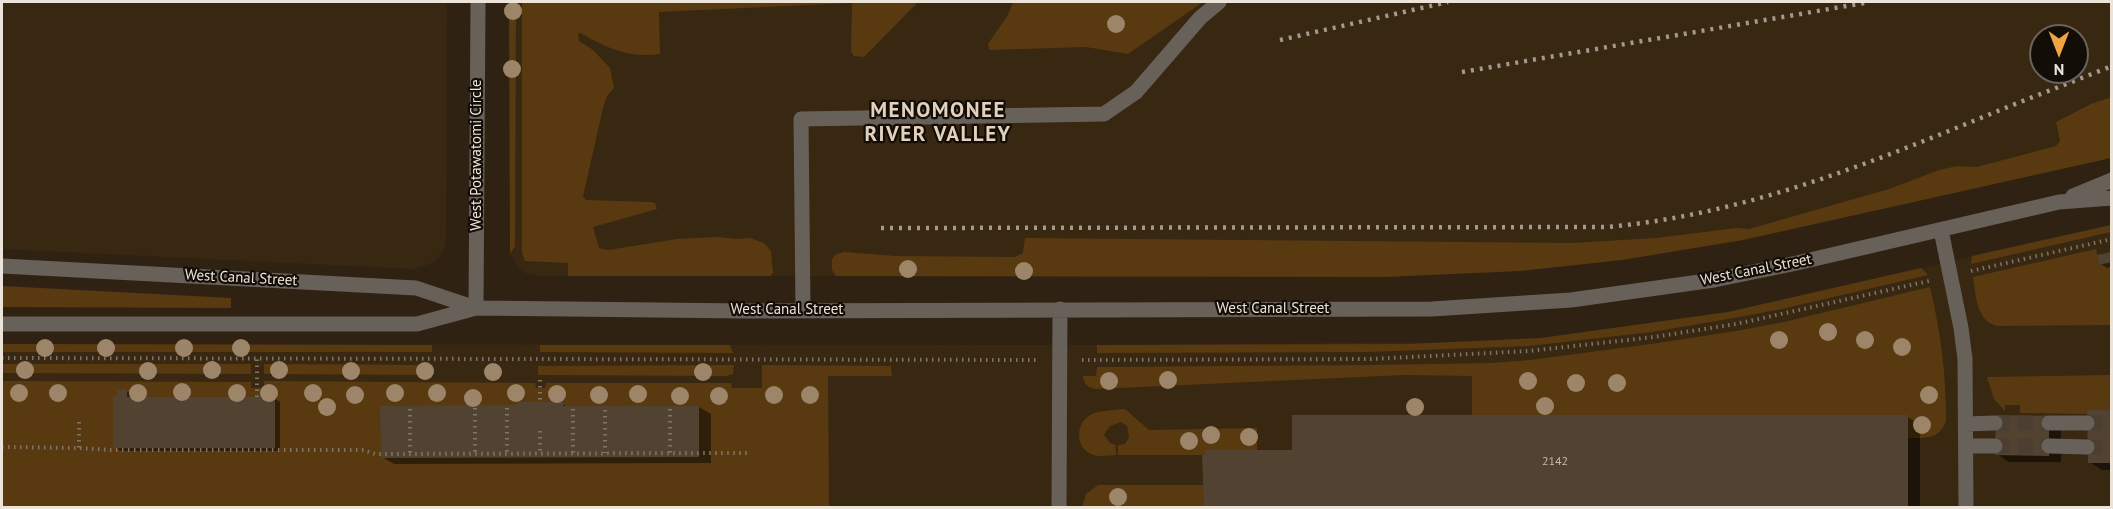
<!DOCTYPE html>
<html>
<head>
<meta charset="utf-8">
<style>
	body { margin:0 }
	#map { position:relative; width:2113px; height:509px; overflow:hidden; background:#302213; font-family:"PT Sans",sans-serif }
	canvas { display:block }
	.frame { position:absolute; inset:0; border:3px solid #ece3d9; pointer-events:none }
	.north { position:absolute; left:2029px; top:24px; width:60px; height:60px; box-sizing:border-box; background:#130d07; border:2px solid #6a635b; border-radius:50%; rotate:180deg; font-size:16px; font-weight:700; line-height:24px; text-align:center; color:#ece3d9 }
	.north::after { content:''; display:block; margin:auto; width:21px; height:27px; background:#f1a540; clip-path:polygon(50% 0,100% 100%,50% 72%,0 100%) }
</style>
</head>
<body>
<div id="map">
<canvas width="2113" height="509"></canvas>
<div class="frame"></div>
<div class="north">N</div>
</div>
<script>
const ctx = document.querySelector('canvas').getContext('2d');
ctx.lineJoin = 'round';
function paint(path, color) { ctx.fillStyle = color; ctx.fill(path, 'evenodd'); }
function trace(path, color, width, dash) { ctx.strokeStyle = color; ctx.lineWidth = width; ctx.lineCap = dash ? 'butt' : 'round'; ctx.setLineDash(dash || []); ctx.stroke(path); }
function label(font, color, halo, rows, align = 'center') {
  ctx.font = font + ' "PT Sans",sans-serif'; ctx.lineWidth = 4.5; ctx.setLineDash([]); ctx.textBaseline = 'middle'; ctx.strokeStyle = halo; ctx.fillStyle = color; for (const [text, x, y, turn = 0] of rows) {
    ctx.save(); ctx.translate(x, y); ctx.rotate((+turn || 0) * Math.PI / 180); ctx.textAlign = isNaN(turn) ? turn : align; if (halo) ctx.strokeText(text, 0, 0); ctx.fillText(text, 0, 0); ctx.restore();
  }
}
paint(new Path2D(`
	M 2,2 L 447,2 L 446,242 L 444,248 L 438,259 L 430,264 L 414,269 L 2,249 Z
	M 509,2 L 2111,2 L 2111,158 L 1743,240 L 1622,260 L 1520,271 L 1385,277 L 538,276 L 525,273 L 520,269 L 511,255 L 510,248 ZM 2041,36 L 2077,36 L 2077,72 L 2041,72 Z
	M 2111,225 L 2111,507 L 2,508 L 2,344 L 1097,345 L 1473,342 L 1541,338 L 1728,312 Z`), '#382711');
paint(new Path2D(`
	M 509,2 L 516,2 L 515,246 L 510,254 Z
	M 522,2 L 918,2 L 864,57 L 854,56 L 851,51 L 852,3 L 659,12 L 660,54 C 633,57 620,53 595,41 C 589,38 585,34 578,33 L 579,41 L 593,50 L 610,68 L 614,88 L 607,96 L 603,108 L 583,196 L 586,200 L 650,202 L 655,203 L 657,209 L 593,227 L 599,248 L 608,250 L 677,239 L 717,237 L 737,239 L 750,238 L 764,243 L 771,251 L 773,273 L 770,276 L 568,276 L 568,263 L 525,261 L 522,253 Z
	M 1013,2 L 1203,2 L 1128,54 L 1086,47 L 989,50 L 988,44 L 1008,15 Z
	M 2109,98 L 2112,101 L 2111,158 L 1743,240 L 1622,260 L 1520,271 L 1385,277 L 836,276 L 832,270 L 832,259 L 835,255 L 844,252 L 896,256 L 1015,257 L 1023,253 L 1025,238 L 1572,243 L 1656,238 L 1737,228 L 1749,229 L 1889,189 L 1939,170 L 1957,166 L 1977,167 L 2056,146 L 2060,141 L 2056,122 L 2091,104 Z
	M 2111,225 L 2111,232 L 1971,264 L 1972,256 Z
	M 2096,249 L 2099,265 L 2111,262 L 2111,325 L 1997,326 C 1976,320 1976,296 1973,277 Z
	M 1921,268 L 1928,275 L 1782,309 L 1734,318 L 1652,332 L 1529,346 L 1368,352 L 1097,353 L 1097,345 L 1409,344 L 1541,338 L 1728,312 Z
	M 2,286 L 231,298 L 231,308 L 2,307 Z
	M 1930,287 C 1941,334 1946,373 1946,421 C 1939,440 1925,438 1908,438 L 1907,415 L 1472,415 L 1472,376 L 1404,375 L 1097,389 C 1088,388 1084,385 1083,376 L 1096,376 L 1097,367 L 1371,365 L 1492,363 L 1530,360 L 1651,344 L 1736,331 L 1784,322 Z
	M 2,344 L 432,345 L 432,352 L 2,352 Z
	M 540,345 L 730,345 L 733,353 L 540,352 Z
	M 2,364 L 251,364 L 251,374 L 2,373 Z
	M 264,364 L 433,365 L 433,375 L 264,374 Z
	M 734,365 L 733,374 L 726,376 L 538,375 L 538,366 Z
	M 762,365 L 891,366 L 892,376 L 828,376 L 829,507 L 2,508 L 2,381 L 251,382 L 251,388 L 264,388 L 264,381 L 535,383 L 536,388 L 545,388 L 546,383 L 731,383 L 732,388 L 762,388 Z
	M 2111,375 L 2111,410 L 2088,410 L 2087,414 L 2020,413 L 2020,405 L 2005,405 L 2005,411 L 1994,399 L 1987,377 Z
	M 1125,409 L 1149,430 L 1257,428 L 1257,450 L 1205,450 L 1205,455 L 1118,455 L 1118,445 L 1125,444 L 1129,438 L 1127,426 L 1121,422 L 1110,426 L 1104,435 L 1110,443 L 1116,445 L 1116,455 C 1109,455 1100,457 1093,455 C 1074,448 1075,422 1092,414 C 1102,410 1114,410 1125,409 Z
	M 1098,485 L 1204,485 L 1204,507 L 1082,508 L 1086,494 Z`), '#593a10');
paint(new Path2D(`
	M 2112,253 L 2112,267 L 2107,268 L 2101,264 Z
	M 126,391 L 132,394 L 132,398 L 274,398 L 280,402 L 280,451 L 121,451 L 114,447 Z
	M 562,404 L 568,407 L 699,407 L 711,414 L 711,463 L 394,464 L 382,457 L 519,407 Z
	M 2112,411 L 2112,470 L 2102,470 L 2089,462 Z
	M 1907,417 L 1920,424 L 1920,508 L 1205,508 L 1293,452 Z
	M 2061,424 L 2061,462 L 2009,462 L 1997,454 Z`), '#0007');
paint(new Path2D(`
	M 2112,252 L 2112,262 L 2099,265 L 2097,255 Z
	M 127,389 L 127,397 L 275,397 L 275,448 L 113,448 L 113,396 L 117,396 L 117,390 Z
	M 517,402 L 563,402 L 563,406 L 699,406 L 699,457 L 381,458 L 380,406 L 517,405 Z
	M 2087,410 L 2112,410 L 2112,463 L 2088,463 Z
	M 1292,415 L 1908,415 L 1908,508 L 1204,508 L 1202,455 L 1205,455 L 1205,450 L 1292,450 Z
	M 1996,415 L 2049,416 L 2049,456 L 1995,455 Z`), '#514232');
trace(new Path2D(`
	M 1995,423 L 2049,423
	M 2087,423 L 2112,423
	M 1995,446 L 2049,446
	M 2087,447 L 2112,447`), '#4c3f31', 15, [15, 8]);
trace(new Path2D(`
	M 1971,271 L 2112,239
	M 2,358 L 1039,360
	M 1082,360 L 1371,359 L 1529,351 L 1654,337 L 1736,324 L 1929,281
	M 540,380 L 540,402
	M 257,397 L 257,358
	M 475,408 L 475,454
	M 507,408 L 507,454
	M 410,409 L 410,454
	M 573,409 L 573,453
	M 670,409 L 670,453
	M 605,410 L 605,453
	M 79,422 L 79,448
	M 540,431 L 540,454
	M 2,447 L 79,448 L 111,450 L 364,450 L 375,454 L 747,453`), '#7f7467', 4, [1.5, 4.5]);
trace(new Path2D(`
	M 2073,196 L 2112,180
	M 1941,230 L 1961,328 L 1965,359 L 1966,508
	M 2,266 L 416,288 L 476,308
	M 476,308 L 478,2
	M 803,310 L 801,119 L 1104,114 L 1136,92 L 1200,18 L 1219,2
	M 2,324 L 417,324 L 476,308 L 746,311 L 1432,309 L 1571,300 L 1714,280 L 1797,263 L 2059,202 L 2112,198
	M 2049,423 L 2087,423
	M 1966,424 L 1995,423
	M 1966,446 L 1995,446
	M 2049,446 L 2087,447
	M 1059,508 L 1060,309`), '#686159', 15);
trace(new Path2D(`
	M 1280,40 L 1448,2
	M 1462,72 L 1870,2
	M 881,228 L 1607,227 C 1743,215 1868,164 1993,113 C 2032,97 2072,82 2112,66`), '#a4998e', 4.5, [3, 6]);
ctx.fillStyle = '#9d856a';
for (const [x, y] of [
	[513,11],
	[1116,24],
	[512,69],
	[908,269],
	[1024,271],
	[1828,332],
	[1779,340],
	[1865,340],
	[1902,347],
	[45,348],
	[106,348],
	[184,348],
	[241,348],
	[25,370],
	[212,370],
	[279,370],
	[148,371],
	[351,371],
	[425,371],
	[493,372],
	[703,372],
	[1168,380],
	[1109,381],
	[1528,381],
	[1576,383],
	[1617,383],
	[182,392],
	[19,393],
	[58,393],
	[138,393],
	[237,393],
	[269,393],
	[313,393],
	[395,393],
	[437,393],
	[516,393],
	[557,394],
	[638,394],
	[355,395],
	[599,395],
	[774,395],
	[810,395],
	[1929,395],
	[680,396],
	[719,396],
	[473,398],
	[1545,406],
	[327,407],
	[1415,407],
	[1922,425],
	[1211,435],
	[1249,437],
	[1189,441],
	[1118,497]
]) { ctx.beginPath(); ctx.arc(x, y, 9, 0, 2 * Math.PI); ctx.fill(); }
label('12px', '#c5bbaf', null, [
	["2142",1555,462]
]);
label('15px', '#ece3d9', '#130d07', [
	["West Potawatomi Circle",477,155,-90],
	["West Canal Street",1756,270,-11],
	["West Canal Street",241,278,3],
	["West Canal Street",1273,309],
	["West Canal Street",787,310]
]);
ctx.letterSpacing = '1.5px';
label('bold 21px', '#e3d1be', '#130d07', [
	["MENOMONEE",938,111],
	["RIVER VALLEY",938,135]
]);
ctx.letterSpacing = '0px';
</script>
</body>
</html>
